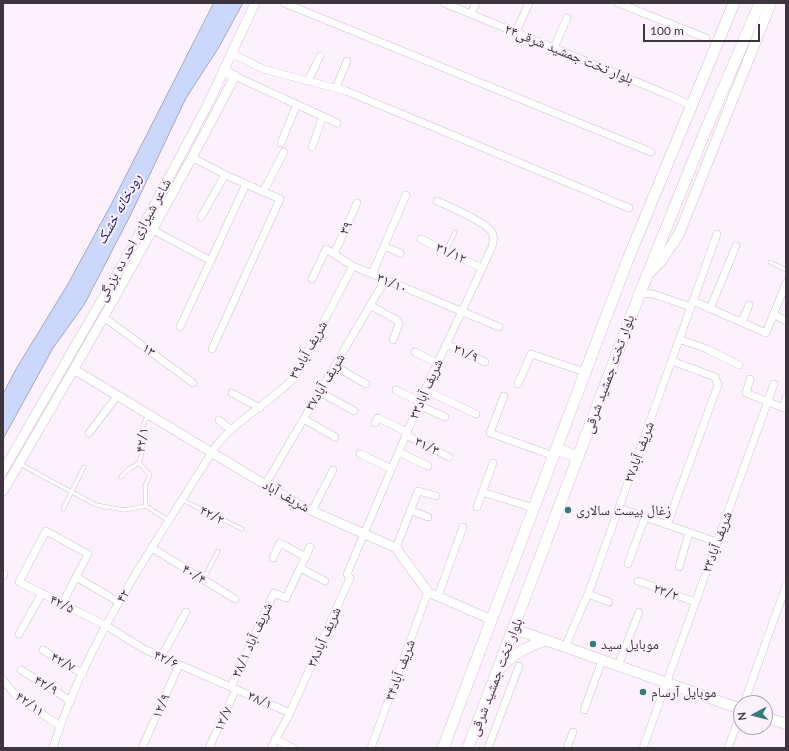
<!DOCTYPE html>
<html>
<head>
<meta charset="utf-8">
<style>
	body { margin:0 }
	#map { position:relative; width:789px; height:751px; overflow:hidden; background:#fdf1fe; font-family:Lato,sans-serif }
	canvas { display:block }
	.frame { position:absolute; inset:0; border:4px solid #3c353d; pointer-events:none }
	.north { position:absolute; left:733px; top:695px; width:40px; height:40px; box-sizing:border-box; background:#fdf1fe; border:1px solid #b0a6b1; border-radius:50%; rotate:263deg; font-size:11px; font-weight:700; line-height:16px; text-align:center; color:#3c353d }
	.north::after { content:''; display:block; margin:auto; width:14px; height:18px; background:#357d7b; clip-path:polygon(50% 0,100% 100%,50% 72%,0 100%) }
	.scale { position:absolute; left:643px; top:24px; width:117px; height:18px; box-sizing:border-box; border:2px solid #3c353d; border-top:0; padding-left:5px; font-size:12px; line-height:14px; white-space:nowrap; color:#3c353d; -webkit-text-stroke:3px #fdf1fe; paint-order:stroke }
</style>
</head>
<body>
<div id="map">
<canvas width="789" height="751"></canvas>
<div class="frame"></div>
<div class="north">N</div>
<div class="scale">100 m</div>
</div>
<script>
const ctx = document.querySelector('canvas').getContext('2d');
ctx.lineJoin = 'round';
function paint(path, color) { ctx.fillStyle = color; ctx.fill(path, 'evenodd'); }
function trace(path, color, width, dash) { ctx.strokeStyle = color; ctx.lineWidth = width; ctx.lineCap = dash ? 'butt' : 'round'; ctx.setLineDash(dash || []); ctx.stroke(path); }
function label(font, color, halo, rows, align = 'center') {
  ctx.font = font + ' Lato,"Noto Naskh Arabic",sans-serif'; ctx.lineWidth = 4; ctx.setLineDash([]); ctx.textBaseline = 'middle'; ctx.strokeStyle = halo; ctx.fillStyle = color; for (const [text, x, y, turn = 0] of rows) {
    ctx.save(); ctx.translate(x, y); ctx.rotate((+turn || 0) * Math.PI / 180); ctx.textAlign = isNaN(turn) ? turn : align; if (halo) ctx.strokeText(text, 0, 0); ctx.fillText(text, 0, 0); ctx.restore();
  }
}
const water = new Path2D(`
	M 214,3 L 243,3 L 219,47 L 186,98 L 131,214 L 84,305 L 53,348 L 3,439 L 3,394 L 16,369 L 68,284 L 114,199 Z`);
paint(water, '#cbd8fb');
trace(water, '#a0a7c2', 1);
const service = new Path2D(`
	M 446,251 L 455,232
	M 770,262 L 786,270
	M 148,415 L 143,425 L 142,453 L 139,463 L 150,475 L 145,486 L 146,506 L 169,521
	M 20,464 L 96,505 L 124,510 L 146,506
	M 121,477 L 129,469 L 139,463
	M 182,500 L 242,529
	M 63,509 L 84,467
	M 203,580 L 218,551`);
const minor = new Path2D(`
	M 284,3 L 651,152
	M 444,3 L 671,96 L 692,106
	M 618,3 L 706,38
	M 471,14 L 476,3
	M 516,32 L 529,3
	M 554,48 L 567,18
	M 231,53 L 263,69 L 346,91 L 629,208
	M 235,76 L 337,123
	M 308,81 L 320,56
	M 336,88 L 347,61
	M 281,143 L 297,104
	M 312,147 L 323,116
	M 193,158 L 230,177 L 280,199 L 212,349
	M 263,192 L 284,152
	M 201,217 L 225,175
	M 153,230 L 211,261
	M 421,239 L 482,268
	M 384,246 L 400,253
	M 334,254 L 357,203
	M 372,274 L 406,195
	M 312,279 L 326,249 L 353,266 L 499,327
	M 640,293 L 653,294 L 691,307
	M 693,301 L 766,333 L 786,283
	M 371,306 L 397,320 L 399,324 L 393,340
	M 710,309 L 736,246
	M 773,314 L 786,321
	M 105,318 L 193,383
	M 742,322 L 749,305
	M 180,327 L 246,184
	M 679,339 L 707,349 L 739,365
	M 446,344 L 485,362
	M 415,352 L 437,363
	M 335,366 L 366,384
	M 750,379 L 746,393 L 786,409
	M 518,384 L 531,354 L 585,372
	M 396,390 L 420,402
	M 425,390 L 476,414
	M 320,392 L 354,411
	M 232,393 L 260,408
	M 504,396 L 490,433 L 554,456
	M 418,405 L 445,417
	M 783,407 L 786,398
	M 304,419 L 335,437
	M 219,420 L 231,430
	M 375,423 L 378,418 L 407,432
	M 89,433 L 118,395
	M 406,435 L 449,457
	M 399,452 L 428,466
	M 360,454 L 392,469
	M 265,485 L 385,280
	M 482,492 L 534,508
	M 477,507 L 493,463
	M 619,508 L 717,542
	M 410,510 L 428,517
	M 312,511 L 333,470
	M 667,525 L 718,385 L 715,377 L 672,361
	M 152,548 L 235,599
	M 396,548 L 418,491 L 436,496
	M 273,558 L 280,543 L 306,557
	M 628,564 L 645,517
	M 679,567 L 689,533
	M 300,568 L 325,581
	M 3,576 L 4,574
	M 76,577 L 119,602
	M 638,581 L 695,602
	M 588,594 L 609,602
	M 438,596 L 463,527
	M 62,604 L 88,554 L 46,531 L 19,582 L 105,625 L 144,649 L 290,713
	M 19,634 L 42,593
	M 565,647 L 588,594 L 717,234
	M 43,650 L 83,674
	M 161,657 L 186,612
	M 618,666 L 639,612
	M 21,670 L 71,701
	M 3,680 L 17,697 L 60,726
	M 231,687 L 274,593 L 286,598 L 310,547
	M 744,703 L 786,586
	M 584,710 L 602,661
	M 275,739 L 293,748
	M 53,748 C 86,641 153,547 212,452 C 231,422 269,404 294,378 L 353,266
	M 142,748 L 179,665
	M 209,748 L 236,689
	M 271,748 L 290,713 L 350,578 L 347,574 L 425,390 L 492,247 C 493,241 495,237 492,232 C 484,221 450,207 437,201
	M 371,748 L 428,592
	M 488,748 L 519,666
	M 567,748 L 573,732
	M 643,748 L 774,384
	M 728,748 L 741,713`);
const tertiary = new Path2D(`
	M 75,370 L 299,505 L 396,548 L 428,592 L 492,620
	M 3,471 L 130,251 L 208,104 L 255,3
	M 3,491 C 83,355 162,217 235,76 L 223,71`);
const secondary = new Path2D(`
	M 649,273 L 662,260 L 679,234 L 771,3
	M 514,629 L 741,709
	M 499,669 C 515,653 526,647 547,640
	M 765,717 L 786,724`);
const primary = new Path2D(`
	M 557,449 L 578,457
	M 443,748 L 628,259 L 734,3
	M 468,748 L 640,293 L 706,129 L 760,3`);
trace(service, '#d0bed2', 4.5);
trace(minor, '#d0bed2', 8);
trace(tertiary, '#d0bed2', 10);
trace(secondary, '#d0bed2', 11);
trace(primary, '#d0bed2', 12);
trace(service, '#fff', 3.5);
trace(minor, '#fff', 7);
trace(tertiary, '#fff', 9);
trace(secondary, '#fff', 10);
trace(primary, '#fff', 11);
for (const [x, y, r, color] of [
	[568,510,4,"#357d7b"],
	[593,644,4,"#357d7b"],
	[643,692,4,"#357d7b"]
]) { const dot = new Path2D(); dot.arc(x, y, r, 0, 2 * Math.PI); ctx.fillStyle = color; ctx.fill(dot); trace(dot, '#fdf1fe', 1.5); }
label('14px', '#3c353d', '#fdf1fe', [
	["بلوار تخت جمشید شرقی۲۴",569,54,22],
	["۳۹",346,228,-66],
	["شاعر شیرازی احد ده بزرگی",134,240,-61],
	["۳۱/۱۲",451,253,25],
	["۳۱/۱۰",392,283,23],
	["۱۳",149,350,37],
	["شریف آباد۳۹",308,350,-61],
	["۳۱/۹",466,353,24],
	["بلوار تخت جمشید شرقی",609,374,-70],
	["شریف آباد۳۷",325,382,-59],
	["شریف آباد۳۳",426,389,-66],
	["۴۲/۱",142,440,-82],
	["۳۱/۳",427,446,26],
	["شریف آباد۲۷",639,452,-70],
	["شریف آباد",286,496,29],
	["۴۲/۲",212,515,27],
	["شریف آباد۲۳",717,542,-70],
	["۴۰/۴",194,574,32],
	["۲۳/۲",666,592,20],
	["۴۲",123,596,-58],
	["۴۲/۵",62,604,26],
	["شریف آباد۳۸",324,637,-66],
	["۳۸/۱ شریف آباد",252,640,-66],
	["۴۲/۶",166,659,24],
	["۴۲/۷",63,662,30],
	["شریف آباد۳۴",400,670,-70],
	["بلوار تخت جمشید شرقی",496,677,-69],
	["۴۲/۹",46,685,31],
	["۳۸/۱",260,700,24],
	["۴۲/۱۱",30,704,36],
	["۱۲/۹",161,706,-66],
	["۱۲/۷",223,719,-66]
]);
label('14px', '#3c353d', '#fdf1fe', [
	["زغال بیست سالاری",576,510],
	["موبایل سید",601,644],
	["موبایل آرسام",651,692]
], 'left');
label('italic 15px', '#151b7b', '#fdf1fe', [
	["رودخانه خشک",119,209,-61]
]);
</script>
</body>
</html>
